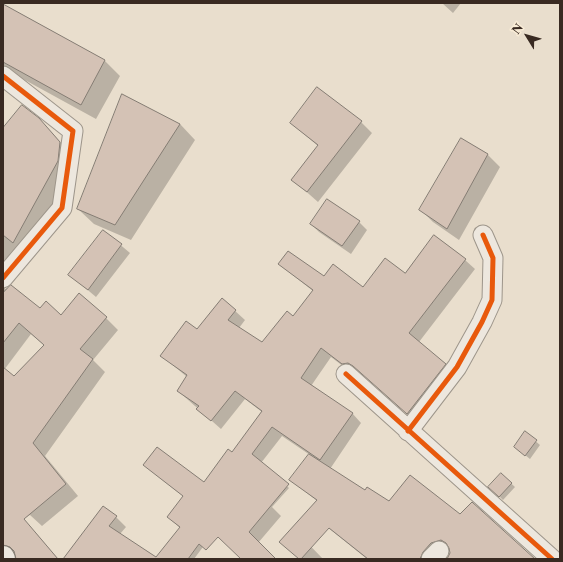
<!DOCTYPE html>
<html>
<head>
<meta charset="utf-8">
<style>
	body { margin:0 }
	#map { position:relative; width:563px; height:562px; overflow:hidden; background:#e9decd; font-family:"Libre Caslon Text",serif }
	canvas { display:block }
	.frame { position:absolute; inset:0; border:4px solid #392a22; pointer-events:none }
	.north { position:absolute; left:507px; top:16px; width:40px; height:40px; -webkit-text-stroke:3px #f9ecd6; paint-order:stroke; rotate:307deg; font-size:11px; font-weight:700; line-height:16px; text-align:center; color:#392a22 }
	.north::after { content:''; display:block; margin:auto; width:14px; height:18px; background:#392a22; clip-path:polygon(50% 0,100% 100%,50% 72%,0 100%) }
</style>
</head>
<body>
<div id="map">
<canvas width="563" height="562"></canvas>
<div class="frame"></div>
<div class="north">N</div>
</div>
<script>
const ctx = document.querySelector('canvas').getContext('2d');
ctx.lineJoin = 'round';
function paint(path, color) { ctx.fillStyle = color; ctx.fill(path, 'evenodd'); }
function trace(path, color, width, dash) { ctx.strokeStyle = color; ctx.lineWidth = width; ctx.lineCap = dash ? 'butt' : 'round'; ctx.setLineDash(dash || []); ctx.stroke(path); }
paint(new Path2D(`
	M 442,3 L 461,3 L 453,13 Z
	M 3,6 L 105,61 L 120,76 L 96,119 L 3,68 Z
	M 317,89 L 361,122 L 372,133 L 318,202 L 293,180 L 318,146 L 291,123 Z
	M 123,96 L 180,124 L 195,140 L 131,240 L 94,224 L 78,209 Z
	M 3,130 L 51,132 L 72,155 L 69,173 L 26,255 L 3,276 Z
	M 461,140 L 488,155 L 500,167 L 459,240 L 433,222 L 421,210 Z
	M 359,222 L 367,230 L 351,254 L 319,232 L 311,224 Z
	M 104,231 L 130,253 L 96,297 L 70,275 Z
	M 465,260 L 475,269 L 419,342 L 455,374 L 417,423 L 364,375 L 358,372 L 352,373 L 331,357 L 311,386 L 352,413 L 361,423 L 330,469 L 365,491 L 390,502 L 460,515 L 533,559 L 448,559 L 451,554 L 450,547 L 443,547 L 430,559 L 367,559 L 316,518 L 317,501 L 291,480 L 310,455 L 282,436 L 261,463 L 289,488 L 272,507 L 281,516 L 258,543 L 274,559 L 242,559 L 214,532 L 194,559 L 64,559 L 116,517 L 126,527 L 120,534 L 156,558 L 180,528 L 168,517 L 184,497 L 144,465 L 204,483 L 232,453 L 262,412 L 245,399 L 221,429 L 178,391 L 187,377 L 161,355 L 197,330 L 222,299 L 245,320 L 239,328 L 263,343 L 294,317 L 313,291 L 279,264 L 363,288 L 405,275 Z
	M 3,282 L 6,285 L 5,289 L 11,287 L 40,309 L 62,316 L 106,318 L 118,330 L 93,360 L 105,372 L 45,456 L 78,496 L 42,526 L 30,515 L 3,531 ZM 31,334 L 45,346 L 14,378 L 4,370 Z
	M 526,433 L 540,445 L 530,459 L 515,447 Z
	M 501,474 L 515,487 L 503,500 L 493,490 Z
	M 293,528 L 323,559 L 299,559 Z
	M 35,532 L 58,559 L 17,559 L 16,554 L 3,543 L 3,539 Z`), '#0003');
const building = new Path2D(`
	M 3,4 L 105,60 L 81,105 L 3,62 Z
	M 317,87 L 362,121 L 307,192 L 291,180 L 318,145 L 290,123 Z
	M 122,94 L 180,124 L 115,225 L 77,209 Z
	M 22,105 L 39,118 L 60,142 L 58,161 L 13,243 L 3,235 L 3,128 Z
	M 461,138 L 488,154 L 447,229 L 419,210 Z
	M 327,199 L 360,221 L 342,246 L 310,224 Z
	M 103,230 L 122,244 L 88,290 L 68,275 Z
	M 434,235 L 466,259 L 409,333 L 446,364 L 407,414 L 353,366 L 348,363 L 342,364 L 321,348 L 301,378 L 353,413 L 320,460 L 272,427 L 252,454 L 289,484 L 249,532 L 276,559 L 241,559 L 218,537 L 206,550 L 199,544 L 188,559 L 63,559 L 103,506 L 117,516 L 109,526 L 156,557 L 180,527 L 167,517 L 183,496 L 143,465 L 157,447 L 204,482 L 228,449 L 232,452 L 262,411 L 235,391 L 211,421 L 196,409 L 199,406 L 177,391 L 187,375 L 160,356 L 186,321 L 197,329 L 222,298 L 236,310 L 228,320 L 262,342 L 287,311 L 293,316 L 313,290 L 278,264 L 288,251 L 324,276 L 333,264 L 363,287 L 385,258 L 405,273 Z
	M 11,285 L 40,308 L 46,301 L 61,315 L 79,293 L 107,317 L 80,349 L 93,359 L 33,443 L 66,484 L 24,519 L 58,559 L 16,559 L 14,551 L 10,547 L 3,545 L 3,367 L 14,376 L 44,345 L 19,323 L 3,343 L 3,293 Z
	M 525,431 L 537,440 L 525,456 L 514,447 Z
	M 309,454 L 365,490 L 367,487 L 389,501 L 410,475 L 460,514 L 472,502 L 535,559 L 447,559 L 450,553 L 449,548 L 446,543 L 441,540 L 431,543 L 423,552 L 420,559 L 368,559 L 329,528 L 301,559 L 299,559 L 279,542 L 317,500 L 289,480 Z
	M 501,473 L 512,483 L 499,497 L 488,487 Z`);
paint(building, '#d4c2b5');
trace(building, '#847c73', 1);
const street = new Path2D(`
	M 3,76 L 73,131 L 62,208 L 3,278
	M 346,374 L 552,559
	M 408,431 L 457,367 L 482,322 L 492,300 L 493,258 L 483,235
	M 431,559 L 439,551`);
const secondary = new Path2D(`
	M 3,557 L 4,559`);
trace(street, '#9d958a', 21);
trace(secondary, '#847c73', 24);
trace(street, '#ede7de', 19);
trace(secondary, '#ede7de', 22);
trace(new Path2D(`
	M 3,76 L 73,131 L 62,208 L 3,278
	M 346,374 L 552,559
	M 408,431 L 457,367 L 482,322 L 492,300 L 493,258 L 483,235`), '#e8590c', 5);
</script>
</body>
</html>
